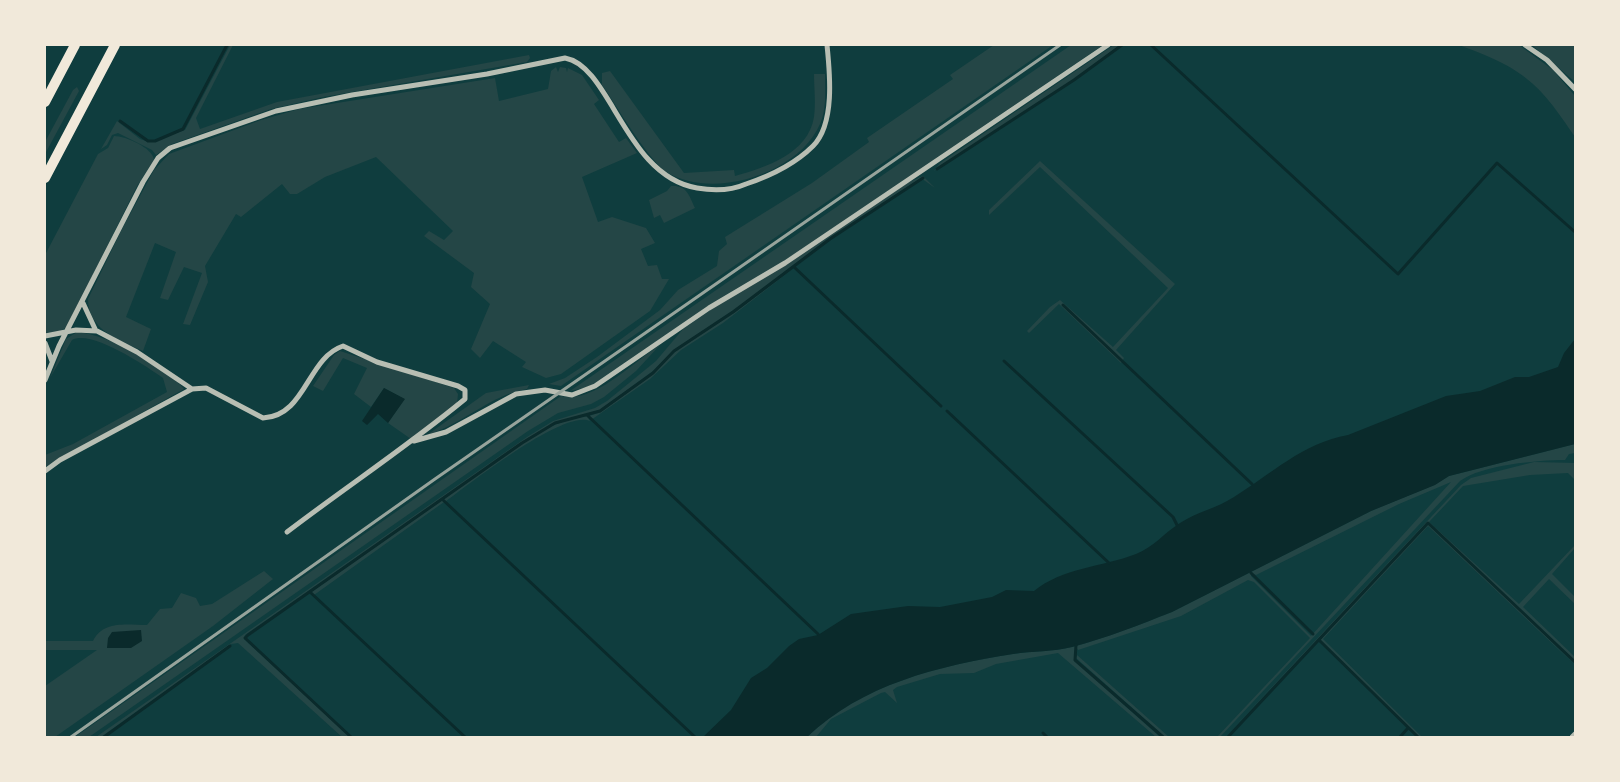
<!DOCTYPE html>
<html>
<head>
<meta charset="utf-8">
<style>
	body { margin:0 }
	#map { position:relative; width:1620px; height:782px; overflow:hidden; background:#0f3d3e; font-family:"Noto Serif",serif }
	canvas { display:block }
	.frame { position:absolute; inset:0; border:46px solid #f1e9da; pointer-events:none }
</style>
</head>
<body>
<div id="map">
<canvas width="1620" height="782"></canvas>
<div class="frame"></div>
</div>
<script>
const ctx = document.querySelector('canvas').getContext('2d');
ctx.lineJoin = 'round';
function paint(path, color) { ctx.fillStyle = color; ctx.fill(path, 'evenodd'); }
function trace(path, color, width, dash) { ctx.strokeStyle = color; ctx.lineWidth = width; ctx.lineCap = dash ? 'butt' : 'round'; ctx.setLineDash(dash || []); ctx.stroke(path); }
paint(new Path2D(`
	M 230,45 L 233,45 L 196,118 L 200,129 L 277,102 L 529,55 L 530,58 L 527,62 L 323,97 L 271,109 L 172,144 L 156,155 L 152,150 L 118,133 L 112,135 L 107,145 L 101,149 L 117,121 L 140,139 L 149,142 L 185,130 Z
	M 994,45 L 1053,45 L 561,386 L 549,384 L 565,378 L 597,357 L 660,310 L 678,290 L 717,266 L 719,251 L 727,244 L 725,237 L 812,183 L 869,142 L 867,138 L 953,79 L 950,75 Z
	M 1071,45 L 1103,45 L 790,257 L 709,305 L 589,387 L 570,391 Z
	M 1114,45 L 1120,45 L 1073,80 L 934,171 L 940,163 Z
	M 1459,45 L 1519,45 L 1553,70 L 1575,96 L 1575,137 C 1538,81 1522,68 1459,45 Z
	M 1532,45 L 1575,45 L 1575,82 Z
	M 556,67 L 558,72 L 560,67 L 566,68 L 567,72 L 568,68 L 582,75 L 599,100 L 594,104 L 619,142 L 626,138 L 637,153 L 582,177 L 598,222 L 612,217 L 646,228 L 655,243 L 641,249 L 648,266 L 657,265 L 662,279 L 669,279 L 650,311 L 561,374 L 546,378 L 522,367 L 526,362 L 493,341 L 480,358 L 471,349 L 490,304 L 471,287 L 474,273 L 424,236 L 429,231 L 444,240 L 453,231 L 376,157 L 325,177 L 297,194 L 290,194 L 282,184 L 241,217 L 236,214 L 205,266 L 208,282 L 190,325 L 183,324 L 202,273 L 184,267 L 168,300 L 160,298 L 176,252 L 155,243 L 126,317 L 151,329 L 143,351 C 119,340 88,330 88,299 L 121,231 L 154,170 L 169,154 L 261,120 L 299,109 L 495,78 L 499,101 L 548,89 L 551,71 Z
	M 610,71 L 684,173 L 734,170 L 735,176 C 766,167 808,154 814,117 C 816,103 814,88 814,74 L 825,74 C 825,90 827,109 820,124 C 799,173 715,200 668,173 C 649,162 617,106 602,85 L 602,73 Z
	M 77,87 L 79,91 L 45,154 L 45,142 L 73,90 Z
	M 114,136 C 126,136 153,148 154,160 L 137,186 L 67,327 L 61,331 L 45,333 L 45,255 L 98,154 L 108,148 Z
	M 1040,161 L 1175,284 L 1116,350 L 1124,358 L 1121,363 L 1059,304 L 1029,333 L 1027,331 L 1050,307 L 1060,300 L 1113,347 L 1168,288 L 1040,167 L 989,215 L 989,210 Z
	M 923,176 L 935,188 L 921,178 L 829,238 L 741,305 L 674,350 L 653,371 L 600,410 L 553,423 L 519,444 L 245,635 L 244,639 L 350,737 L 342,737 L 238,643 L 231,644 L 101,737 L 96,737 L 527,437 L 553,421 L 595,408 L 607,401 L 656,361 L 683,329 L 709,311 L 909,182 Z
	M 671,186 C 687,185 689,195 695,208 L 664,223 L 660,215 L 654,218 L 649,200 L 667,191 Z
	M 794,268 L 723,323 L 681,350 L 650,379 L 591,420 L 589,416 L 601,412 L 653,374 L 673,353 L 734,313 Z
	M 77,332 C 109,335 164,364 184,389 L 45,467 L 45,455 L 73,444 L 167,392 L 163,378 C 146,366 91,329 72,340 L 50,378 L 66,339 Z
	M 660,345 L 636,371 L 604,397 L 591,404 L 558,413 L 528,431 L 89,737 L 75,737 L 561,396 C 594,404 633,362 660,345 Z
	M 340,351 L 454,388 L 458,394 L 457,404 L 411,439 L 388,423 L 404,399 L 384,388 L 371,407 L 354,394 L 367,368 L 343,358 L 323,391 L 313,386 L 334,355 Z
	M 529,385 L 527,389 C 490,395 463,424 427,435 L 486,393 Z
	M 587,416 L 590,421 C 564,409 469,484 445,502 L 442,499 C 486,470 533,423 587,416 Z
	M 1575,444 L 1575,453 L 1569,454 L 1565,460 C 1538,460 1482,465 1460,481 L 1220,737 L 1217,737 L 1310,638 L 1254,582 L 1248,580 L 1181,616 L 1078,650 L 1076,647 L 1074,660 L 1160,737 L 1156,737 L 1058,653 L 996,664 L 974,673 L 940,674 L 897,687 L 893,690 L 897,703 L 885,692 L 881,693 L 831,719 L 816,737 L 807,737 C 863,684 938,666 1013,654 C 1032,651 1053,652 1072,647 C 1106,638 1139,625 1172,612 L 1371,511 L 1434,485 L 1449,476 ZM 1451,482 L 1311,636 L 1251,576 L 1251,573 L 1256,575 L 1399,504 Z
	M 1534,462 L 1575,463 L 1575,480 L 1568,473 L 1530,475 L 1463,486 L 1429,522 L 1519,604 L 1575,545 L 1575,548 L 1552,574 L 1575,597 L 1575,604 L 1549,579 L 1523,607 L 1575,657 L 1575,661 L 1509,600 L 1575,665 L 1428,526 L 1323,639 L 1422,737 L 1418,737 L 1409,728 L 1320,640 L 1418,533 L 1225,737 L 1461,485 L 1471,478 Z
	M 442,500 L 444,502 L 314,595 L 311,592 Z
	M 264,571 L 273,579 L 213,626 L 55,737 L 45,737 L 45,686 L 97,650 L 45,650 L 45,641 L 93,641 C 103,620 127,625 147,625 L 160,609 L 172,608 L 181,593 L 196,598 L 200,606 L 212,604 Z
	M 1077,655 L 1169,737 L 1165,737 L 1076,658 Z`), '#244646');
paint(new Path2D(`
	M 1575,339 L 1575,444 L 1449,476 L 1435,485 L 1371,511 L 1172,612 C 1139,625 1106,638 1072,647 C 1053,652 1032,651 1013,654 C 938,666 863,684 807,737 L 703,737 L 731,710 L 751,678 L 767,668 L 789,646 L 799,639 L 818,635 L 851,614 L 908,606 L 940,607 L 992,597 L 1006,590 L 1034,591 C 1062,568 1102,567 1136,554 C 1154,547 1164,533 1180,523 C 1197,512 1217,508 1234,497 C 1271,474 1303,443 1348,435 L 1446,396 L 1480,391 L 1515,377 L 1529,377 L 1558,367 L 1564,353 Z
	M 384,388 L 405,399 L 388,423 L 378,414 L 367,425 L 362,421 Z
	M 141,630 L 142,641 L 131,648 L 107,648 L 108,638 L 112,632 Z`), '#0a2a2b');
trace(new Path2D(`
	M 1151,45 L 1398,274 L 1497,163 L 1575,232
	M 120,121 L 148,141 L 155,141 L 183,129 L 227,45
	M 937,169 L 1074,80 L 1122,45
	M 794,267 L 941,406
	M 1063,305 L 1252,484
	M 1004,361 L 1173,517 L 1177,525
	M 947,411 L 1109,563
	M 587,415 L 818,634
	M 442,499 L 695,737
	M 1251,573 L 1313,634
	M 310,592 L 465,737
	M 1319,640 L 1418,737
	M 1076,645 L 1075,660 L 1163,737
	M 1043,733 L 1047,737
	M 104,737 L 230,646
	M 351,737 L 245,638 L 248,635 L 522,443 L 555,423 L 600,411 L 653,373 L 674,351 L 733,312 L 830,239 L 923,178
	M 1228,737 L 1428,523 L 1575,662
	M 1400,737 L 1408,728`), '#0a2a2b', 3);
trace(new Path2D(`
	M 1525,45 L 1547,60 L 1575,89
	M 83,303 L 96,331
	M 45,336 L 76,330 L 97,331 L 137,352 L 192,389
	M 45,343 L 52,361
	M 45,380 L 59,346 L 143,182 L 158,158 L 170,148 L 276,111 L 352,95 L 487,74 L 565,58 C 611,66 625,176 697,188 C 714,191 730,191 746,184 C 770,176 795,164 813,146 C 835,124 830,74 827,45
	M 414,441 L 446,432 L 516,394 L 545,390 L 572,395 L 595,386 L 709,308 L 785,263 L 1108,45
	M 45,471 L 60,460 L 192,389 L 206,388 L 263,418 C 306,416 307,358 343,346 L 377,362 L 458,386 L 465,390 L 465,399 C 408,446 346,487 287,532
	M 1572,737 L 1575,734`), '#b8beb3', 5);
trace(new Path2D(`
	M 45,102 L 75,45
	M 45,178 L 115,45`), '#f1e9da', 10);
trace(new Path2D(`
	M 71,737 L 435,479 L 1060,45`), '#97a49c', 3);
</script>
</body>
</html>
